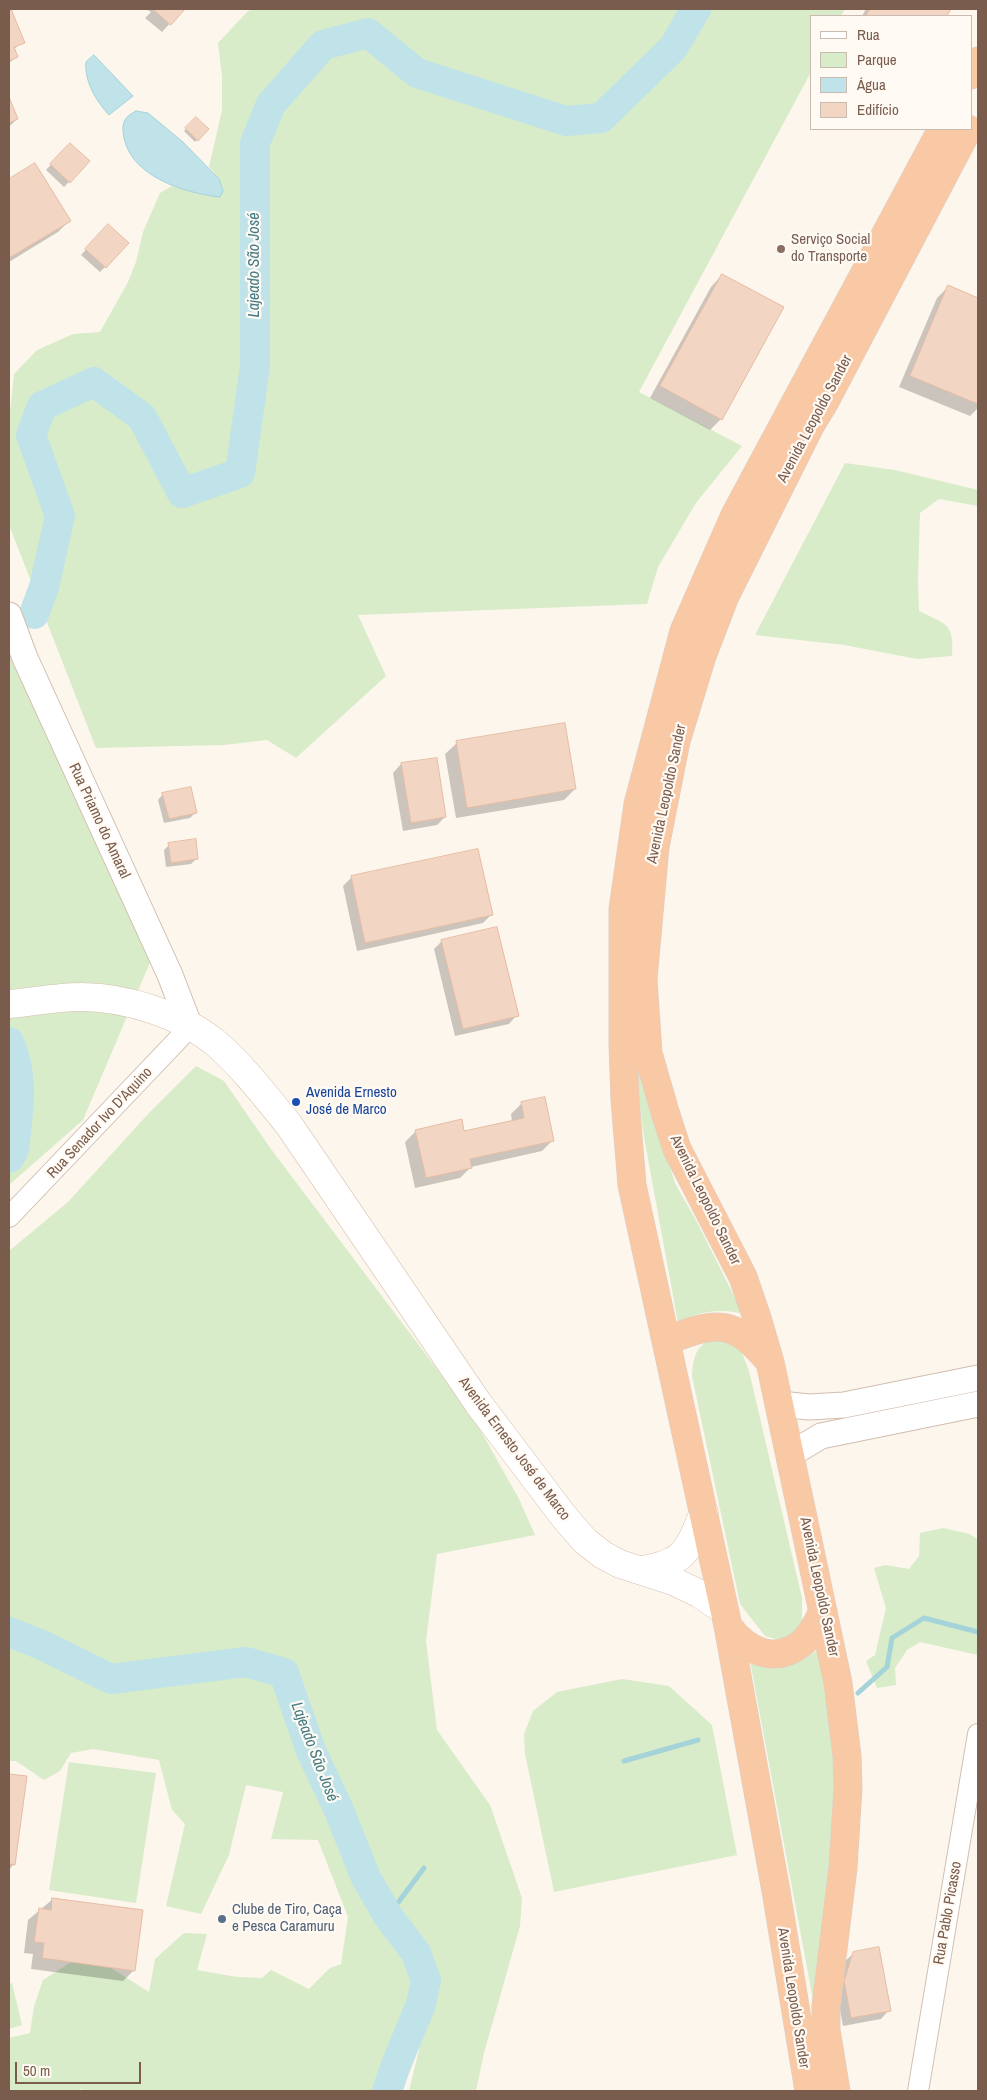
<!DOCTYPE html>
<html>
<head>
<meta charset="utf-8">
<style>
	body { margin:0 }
	#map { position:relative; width:987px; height:2100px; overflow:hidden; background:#fdf6ec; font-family:"Archivo Narrow",sans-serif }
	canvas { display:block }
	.frame { position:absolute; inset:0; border:10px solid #7a5c4d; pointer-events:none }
	.legend { position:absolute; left:810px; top:15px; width:162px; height:115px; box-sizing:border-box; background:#fffaf3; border:1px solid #cabbb1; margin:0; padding:6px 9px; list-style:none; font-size:15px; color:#7a5c4d }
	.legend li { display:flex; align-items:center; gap:10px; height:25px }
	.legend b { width:25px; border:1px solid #cabbb1 }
	.scale { position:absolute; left:15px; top:2062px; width:126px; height:22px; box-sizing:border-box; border:2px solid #7a5c4d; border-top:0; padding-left:6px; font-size:15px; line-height:18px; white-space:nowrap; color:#7a5c4d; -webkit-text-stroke:4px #fffaf3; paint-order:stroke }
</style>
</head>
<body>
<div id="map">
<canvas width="987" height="2100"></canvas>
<div class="frame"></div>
<ul class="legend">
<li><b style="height:6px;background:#fff"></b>Rua</li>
<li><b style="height:14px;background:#d8ecc9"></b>Parque</li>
<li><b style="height:14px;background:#bfe3e8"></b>Água</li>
<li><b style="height:14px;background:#f3d5c3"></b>Edifício</li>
</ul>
<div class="scale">50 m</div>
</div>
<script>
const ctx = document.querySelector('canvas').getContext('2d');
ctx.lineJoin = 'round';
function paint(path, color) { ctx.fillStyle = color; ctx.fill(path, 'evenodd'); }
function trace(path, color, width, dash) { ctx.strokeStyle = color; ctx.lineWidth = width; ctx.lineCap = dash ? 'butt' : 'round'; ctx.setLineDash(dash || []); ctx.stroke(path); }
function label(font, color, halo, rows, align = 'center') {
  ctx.font = font + ' "Archivo Narrow",sans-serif'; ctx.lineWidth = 4.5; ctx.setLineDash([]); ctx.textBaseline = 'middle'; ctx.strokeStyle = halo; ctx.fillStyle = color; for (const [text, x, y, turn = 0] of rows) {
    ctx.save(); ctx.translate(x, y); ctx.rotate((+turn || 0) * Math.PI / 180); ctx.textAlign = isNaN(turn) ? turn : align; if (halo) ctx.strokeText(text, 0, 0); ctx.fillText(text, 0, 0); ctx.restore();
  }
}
paint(new Path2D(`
	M 254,9 L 845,9 L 841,16 L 811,16 L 811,72 L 639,392 L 742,446 L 696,503 L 658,567 L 647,604 L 358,615 L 386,676 L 296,758 L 267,740 L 224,745 L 96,748 L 9,525 L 9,461 L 10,412 L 14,374 L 37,350 L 73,334 L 100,332 L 128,282 L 136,262 L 143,232 L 160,193 L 172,186 L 206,195 L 223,191 L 219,179 L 209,167 L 222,110 L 222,77 L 218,43 L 248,11 Z
	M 845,463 L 895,470 L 978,490 L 978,506 L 939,499 L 920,513 L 918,580 L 919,611 C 945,624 955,623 952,656 L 917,659 L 844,645 L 755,635 Z
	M 9,652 L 14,653 L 151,960 L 83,1120 L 9,1185 Z
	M 636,1055 L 675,1183 L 698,1224 L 743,1314 C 722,1308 697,1311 678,1323 L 644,1137 L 633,1058 Z
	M 196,1066 L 224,1081 L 271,1149 L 473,1417 L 519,1499 L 535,1535 L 437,1554 L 426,1641 L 437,1730 L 490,1805 L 522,1898 L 520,1926 L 484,2053 L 476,2091 L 409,2091 L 437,1976 L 415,1931 L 394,1899 L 376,1915 L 414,1980 L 374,2091 L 85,2091 L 81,2089 L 78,2091 L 9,2091 L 9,2038 L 30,2033 L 34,2006 L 43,1980 L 71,1962 L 111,1968 L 149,1992 L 155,1959 L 184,1933 L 207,1934 L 197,1970 L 237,1977 L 262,1978 L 271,1970 L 309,1989 L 330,1968 L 341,1964 L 348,1917 L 318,1840 L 271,1839 L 283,1792 L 246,1785 L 229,1855 L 201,1914 L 166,1906 L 185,1824 L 172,1810 L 159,1760 L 93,1749 L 71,1753 L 60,1771 L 44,1780 L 16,1761 L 9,1761 L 9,1251 L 68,1202 L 149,1113 Z
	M 711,1339 L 724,1340 L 741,1350 L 749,1371 L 802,1598 L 802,1622 L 793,1635 L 779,1640 L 765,1636 L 740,1604 L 692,1376 C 693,1359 695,1347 711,1339 Z
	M 943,1528 L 970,1534 L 978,1540 L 978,1655 L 920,1642 L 907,1650 L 895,1668 L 896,1685 L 877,1688 L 866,1661 L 875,1655 L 886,1608 L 874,1568 L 885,1565 L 909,1569 L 919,1556 L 920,1533 Z
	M 819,1649 L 840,1764 L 815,2011 L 750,1661 C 780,1673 793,1668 819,1649 Z
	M 622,1679 L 669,1686 L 712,1725 L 737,1855 L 554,1892 L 525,1754 L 524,1734 L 533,1711 L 557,1692 Z
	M 69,1762 L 156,1773 L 136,1903 L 49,1890 Z
	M 12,1983 L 22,2025 L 9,2029 L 9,1984 Z`), '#d8ecc9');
const water = new Path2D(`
	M 94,55 L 133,96 L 109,115 C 96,101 84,81 86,62 Z
	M 136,111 L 148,113 L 183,142 L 219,179 L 223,191 L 220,197 C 184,193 127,176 123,132 C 122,121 126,116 136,111 Z`);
paint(water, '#bfe3e8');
trace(water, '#a5d3da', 1);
paint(new Path2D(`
	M 9,9 L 23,42 L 14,49 L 17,57 L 9,63 Z
	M 146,9 L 183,9 L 162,32 L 145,18 L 151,12 Z
	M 866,9 L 949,9 L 945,16 L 862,16 Z
	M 9,101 L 17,119 L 9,127 Z
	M 196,119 L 207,129 L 195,142 L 184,131 Z
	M 70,144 L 89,161 L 64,187 L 46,170 Z
	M 35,165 L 69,221 L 58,232 L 9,262 L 9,180 Z
	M 103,231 L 105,267 L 100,272 L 81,255 Z
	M 722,275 L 721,419 L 710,430 L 650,398 L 711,287 Z
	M 948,287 L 978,299 L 978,408 L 970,416 L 899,387 L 937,298 Z
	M 457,743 L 575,789 L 564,800 L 456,818 L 445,754 Z
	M 401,764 L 445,817 L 437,825 L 403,831 L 393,773 Z
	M 163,794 L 196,812 L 190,818 L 164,823 L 158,800 Z
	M 169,845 L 197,858 L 191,864 L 166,867 L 164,850 Z
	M 477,850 L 491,915 L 483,923 L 357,951 L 343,886 L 351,878 Z
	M 442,941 L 517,1015 L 509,1024 L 455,1036 L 434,949 Z
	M 522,1103 L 553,1140 L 542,1151 L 471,1167 L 460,1178 L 415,1188 L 405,1142 L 416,1131 L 464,1133 L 512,1122 L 511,1114 Z
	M 9,1775 L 25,1777 L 14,1864 L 9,1870 Z
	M 53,1899 L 134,1970 L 123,1981 L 31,1969 L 33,1954 L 24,1953 L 28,1920 Z
	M 854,1953 L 889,2010 L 881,2019 L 843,2026 L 836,1990 L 845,1961 Z`), '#0003');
trace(new Path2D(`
	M 858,1693 L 887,1667 L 892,1638 L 924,1618 L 978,1632
	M 624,1761 L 698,1740
	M 388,1916 L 424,1868`), '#a5d3da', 5);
trace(new Path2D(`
	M 34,614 L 44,587 L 60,516 L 31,435 L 42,406 L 94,382 L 142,417 L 182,493 L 240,473 L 255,366 L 255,143 L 271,104 L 323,45 L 368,33 L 417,73 L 566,121 L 601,118 L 673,48 L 696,9
	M 9,1042 C 25,1077 18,1113 14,1150 L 9,1158
	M 9,1632 L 42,1645 L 111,1679 L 246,1662 L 284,1673 L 311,1751 L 338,1808 L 366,1878 L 388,1916 L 416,1953 L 426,1980 L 421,2004 L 396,2065 L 387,2091`), '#bfe3e8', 30);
const building = new Path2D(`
	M 9,9 L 11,9 L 25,43 L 14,47 L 18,57 L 9,61 Z
	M 153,9 L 185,9 L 171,25 Z
	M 870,9 L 951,9 L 947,16 L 866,16 Z
	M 9,97 L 18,119 L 9,123 Z
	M 196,117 L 209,129 L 198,141 L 185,128 Z
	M 70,143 L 90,161 L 70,183 L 50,164 Z
	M 35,163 L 71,221 L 9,258 L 9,179 Z
	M 108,224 L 129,243 L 106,268 L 85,249 Z
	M 722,274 L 784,307 L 722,420 L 660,386 Z
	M 948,285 L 978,298 L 978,404 L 910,376 Z
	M 565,723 L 576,789 L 467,808 L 456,741 Z
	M 437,758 L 446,817 L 411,823 L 401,763 Z
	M 191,787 L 197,813 L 169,819 L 162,793 Z
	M 196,839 L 198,859 L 171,863 L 168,843 Z
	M 478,849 L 493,915 L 365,943 L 351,876 Z
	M 497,927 L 519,1016 L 463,1029 L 441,940 Z
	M 545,1097 L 554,1141 L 470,1159 L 472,1168 L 426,1178 L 415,1130 L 462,1119 L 464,1131 L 524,1118 L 521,1102 Z
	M 9,1774 L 27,1776 L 15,1865 L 9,1864 Z
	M 52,1898 L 143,1910 L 135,1971 L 42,1958 L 44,1943 L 34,1942 L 39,1908 L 51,1910 Z
	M 879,1947 L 891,2011 L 851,2018 L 844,1981 L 853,1952 Z`);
paint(building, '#f3d5c3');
trace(building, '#e6bba3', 1);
const minor = new Path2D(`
	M 9,1217 L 190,1027
	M 918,2091 L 978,1734`);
const tertiary = new Path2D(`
	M 9,615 L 25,658 L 170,975 L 190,1027
	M 780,1404 L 809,1407 L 844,1405 L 978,1378
	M 791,1454 L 821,1436 L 978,1404`);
const secondary = new Path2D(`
	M 9,1004 C 32,1002 57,997 81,997 C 126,997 183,1015 218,1045 C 245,1069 266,1097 289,1125 L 478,1403 L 565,1518 L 585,1541 L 603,1555 L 620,1564 L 673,1581 L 700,1594 L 724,1610
	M 642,1570 C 686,1563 688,1550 704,1512`);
const trunk = new Path2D(`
	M 971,75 L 978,61
	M 666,1341 C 716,1321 733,1318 769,1361
	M 728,1626 C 746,1651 775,1665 802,1643 C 812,1635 818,1622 823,1611
	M 809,2091 L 776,1891 L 728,1626 L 632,1185 L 625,1100 L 623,1045 L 623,909 L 638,804 L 684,631 L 735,515 L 942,129
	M 836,2091 L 826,2030 L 826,2006 L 843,1868 L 848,1788 L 847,1756 L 838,1683 L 770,1362 L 757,1318 L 743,1277 L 677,1149 L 665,1112 L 648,1053 L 643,979 L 655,847 L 676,741 L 702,656 L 725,596 L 810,426 L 824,403 L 968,129`);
trace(minor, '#d1beb0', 22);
trace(tertiary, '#d1beb0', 27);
trace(secondary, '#d6c0b0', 29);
trace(trunk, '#dad1cd', 29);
trace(minor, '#fff', 20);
trace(tertiary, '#fff', 25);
trace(secondary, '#fff', 28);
trace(trunk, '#f9c8a4', 28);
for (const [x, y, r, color] of [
	[781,249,5,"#8d6e63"],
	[296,1102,5,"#1a4fb4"],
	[222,1919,5,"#5c6f8a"]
]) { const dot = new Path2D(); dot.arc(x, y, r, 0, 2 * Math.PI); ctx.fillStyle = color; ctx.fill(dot); trace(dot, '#fffaf3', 2); }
label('15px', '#785e54', '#fffaf3', [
	["Serviço Social",791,240],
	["do Transporte",791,257]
], 'left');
label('15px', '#7a5c4d', '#fffaf3', [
	["Avenida Leopoldo Sander",815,419,-62],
	["Avenida Leopoldo Sander",667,794,-78],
	["Rua Priamo do Amaral",99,821,65],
	["Rua Senador Ivo D'Aquino",100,1123,-47],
	["Avenida Leopoldo Sander",705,1200,64],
	["Avenida Ernesto José de Marco",514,1449,53],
	["Avenida Leopoldo Sander",819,1587,78],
	["Rua Pablo Picasso",948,1913,-80],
	["Avenida Leopoldo Sander",793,1998,81]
]);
label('15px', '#164399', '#fffaf3', [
	["Avenida Ernesto",306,1093],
	["José de Marco",306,1110]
], 'left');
label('15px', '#4e5e75', '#fffaf3', [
	["Clube de Tiro, Caça",232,1910],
	["e Pesca Caramuru",232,1927]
], 'left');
label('italic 16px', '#437c86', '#fffaf3', [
	["Lajeado São José",255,265,-90],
	["Lajeado São José",314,1752,69]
]);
</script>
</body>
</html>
